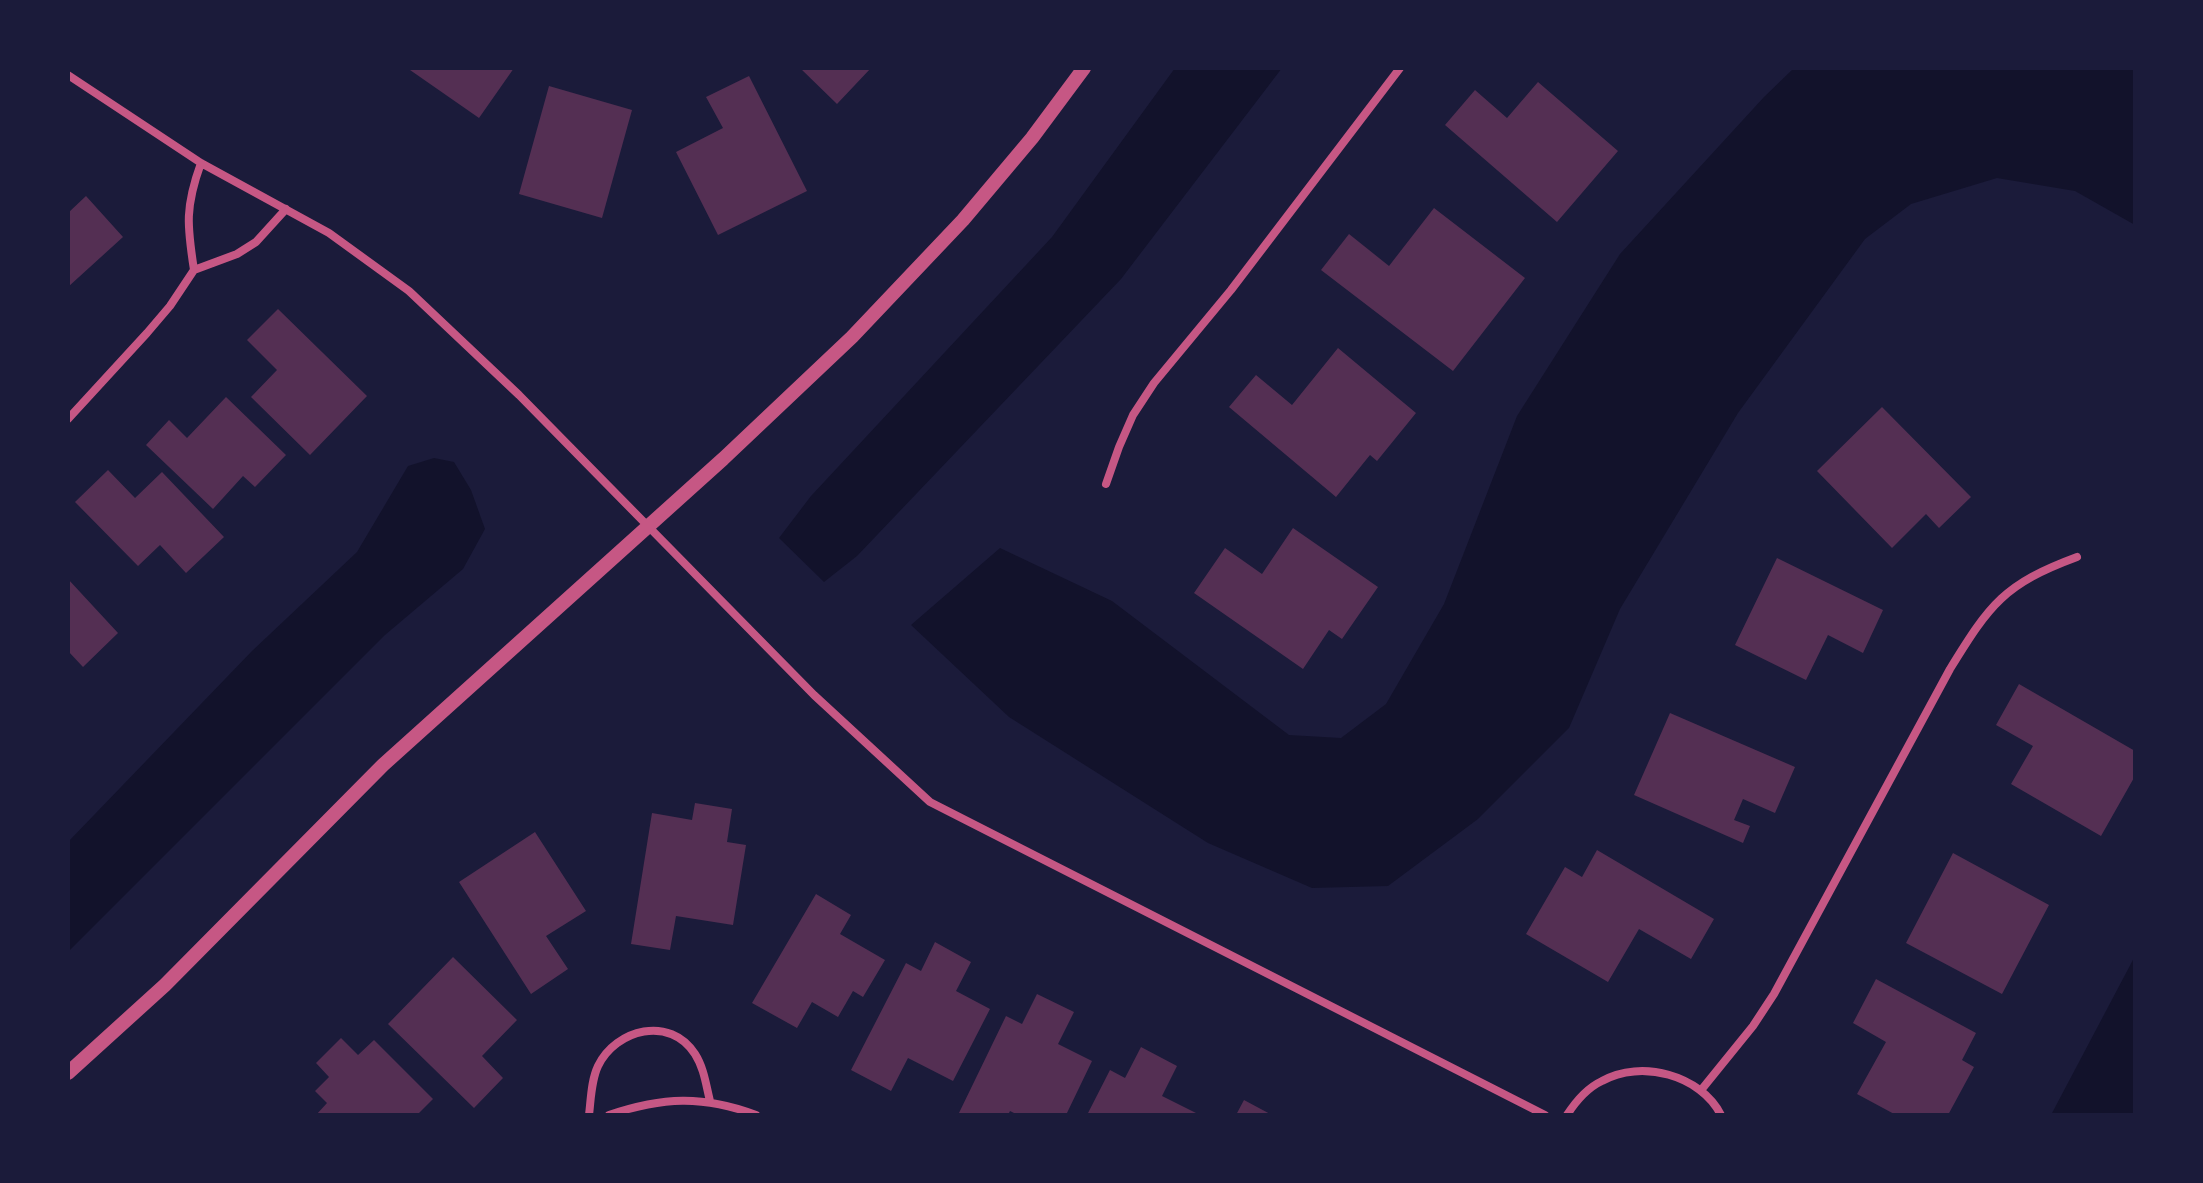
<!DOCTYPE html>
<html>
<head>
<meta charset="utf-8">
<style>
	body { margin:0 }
	#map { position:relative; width:2203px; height:1183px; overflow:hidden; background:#1b1b3a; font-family:"DejaVu Sans",sans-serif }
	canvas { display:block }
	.frame { position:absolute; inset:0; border:70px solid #1b1b3a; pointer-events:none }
</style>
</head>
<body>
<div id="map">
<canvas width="2203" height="1183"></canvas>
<div class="frame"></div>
</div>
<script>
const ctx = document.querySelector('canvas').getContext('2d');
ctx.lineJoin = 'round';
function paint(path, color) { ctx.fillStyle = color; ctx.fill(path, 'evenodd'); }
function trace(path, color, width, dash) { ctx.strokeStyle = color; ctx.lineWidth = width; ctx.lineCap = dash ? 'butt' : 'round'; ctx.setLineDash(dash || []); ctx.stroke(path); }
paint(new Path2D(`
	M 1175,68 L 1282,68 L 1121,279 L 857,556 L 824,582 L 779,538 L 811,496 L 1052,237 Z
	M 1794,68 L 2135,68 L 2135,225 L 2075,191 L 1997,178 L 1911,204 L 1865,239 L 1738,413 L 1620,609 L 1569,728 L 1478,819 L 1388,886 L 1312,888 L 1208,843 L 1009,717 L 911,625 L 1000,548 L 1112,601 L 1289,735 L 1341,738 L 1386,704 L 1444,604 L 1517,416 L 1620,254 L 1764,97 Z
	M 434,458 L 454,462 L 471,490 L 485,529 L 463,569 L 385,635 L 68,952 L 68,842 L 252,651 L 357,552 L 408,466 Z
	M 2135,956 L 2135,1115 L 2051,1115 Z`), '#12122b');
paint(new Path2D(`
	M 411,68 L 514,68 L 479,118 L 410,70 Z
	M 800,68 L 871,68 L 837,104 Z
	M 749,76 L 807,191 L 718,235 L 676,152 L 723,128 L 706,97 Z
	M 1538,82 L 1618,151 L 1557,222 L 1445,125 L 1475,90 L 1507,118 Z
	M 549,86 L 632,110 L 602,218 L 519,194 Z
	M 86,196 L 123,237 L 68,287 L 68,213 Z
	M 1434,208 L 1525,278 L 1453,371 L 1321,270 L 1349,234 L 1389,266 Z
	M 278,309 L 367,396 L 310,455 L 251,397 L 277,370 L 247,340 Z
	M 1338,348 L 1416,413 L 1377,461 L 1370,455 L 1336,497 L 1229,407 L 1256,375 L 1292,405 Z
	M 226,397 L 286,455 L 255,487 L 243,476 L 213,509 L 146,445 L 169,420 L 187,438 Z
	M 1882,407 L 1971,497 L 1939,528 L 1926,514 L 1892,548 L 1817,471 Z
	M 108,470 L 135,498 L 162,472 L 224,537 L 186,573 L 160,545 L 138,566 L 75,502 Z
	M 1293,528 L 1378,587 L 1342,639 L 1329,630 L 1303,669 L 1194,593 L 1225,548 L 1262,574 Z
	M 1777,558 L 1883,610 L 1863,653 L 1828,635 L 1806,680 L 1735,645 Z
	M 68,579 L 118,633 L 83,667 L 68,651 Z
	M 2019,684 L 2135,751 L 2135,776 L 2101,836 L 2011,784 L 2033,746 L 1996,725 Z
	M 1670,713 L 1795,767 L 1775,813 L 1743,799 L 1734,820 L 1750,826 L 1743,843 L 1634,795 Z
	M 695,803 L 732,809 L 727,842 L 746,845 L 733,925 L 676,916 L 670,950 L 631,944 L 652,813 L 692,820 Z
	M 535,832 L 586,911 L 546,936 L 568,969 L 531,994 L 459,882 Z
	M 1597,850 L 1714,919 L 1691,959 L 1639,929 L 1608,982 L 1526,934 L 1565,867 L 1582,877 Z
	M 1953,853 L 2049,905 L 2002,994 L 1906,943 Z
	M 816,894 L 851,915 L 840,934 L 885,960 L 863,997 L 853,991 L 838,1017 L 812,1002 L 797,1028 L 752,1003 Z
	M 935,942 L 971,962 L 956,991 L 990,1009 L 953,1081 L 908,1058 L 891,1091 L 851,1070 L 906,963 L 921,971 Z
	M 453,957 L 517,1020 L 482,1056 L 503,1078 L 474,1108 L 388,1024 Z
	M 1876,979 L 1976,1033 L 1962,1060 L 1974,1067 L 1948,1115 L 1896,1115 L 1857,1094 L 1886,1042 L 1853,1023 Z
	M 1037,994 L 1074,1012 L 1058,1044 L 1092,1061 L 1066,1115 L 1018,1115 L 1010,1111 L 1008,1115 L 958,1115 L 1006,1016 L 1022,1024 Z
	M 341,1038 L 358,1055 L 374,1040 L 433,1099 L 417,1115 L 316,1115 L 327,1103 L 315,1091 L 329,1077 L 316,1063 Z
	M 1141,1047 L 1177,1066 L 1162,1096 L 1200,1115 L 1087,1115 L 1110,1070 L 1125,1078 Z
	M 1244,1100 L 1272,1115 L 1236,1115 Z`), '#542f53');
trace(new Path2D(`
	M 68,75 L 201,163 L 329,233 L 409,291 L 519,395 L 814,695 L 930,802 L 1545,1115
	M 194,270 C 187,225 185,207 201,163
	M 68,419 L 147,333 L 170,306 L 194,270 L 237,254 L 256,242 L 286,209
	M 1106,484 L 1119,447 L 1133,415 L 1154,383 L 1231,290 L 1400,68
	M 1702,1089 L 1753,1026 L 1774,994 L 1950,669 C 1990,604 2004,584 2077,557
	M 589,1115 C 591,1099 591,1081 598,1066 C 616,1029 670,1015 695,1054 C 704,1068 706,1085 710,1101
	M 609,1115 C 662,1097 703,1095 756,1115
	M 1567,1115 C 1576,1101 1587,1088 1602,1081 C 1641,1059 1701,1075 1721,1115`), '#c65784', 8);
trace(new Path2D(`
	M 68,1073 L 165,985 L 383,765 L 723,459 L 852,337 L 963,220 L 1032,138 L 1084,68`), '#c65784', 14);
</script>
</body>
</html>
